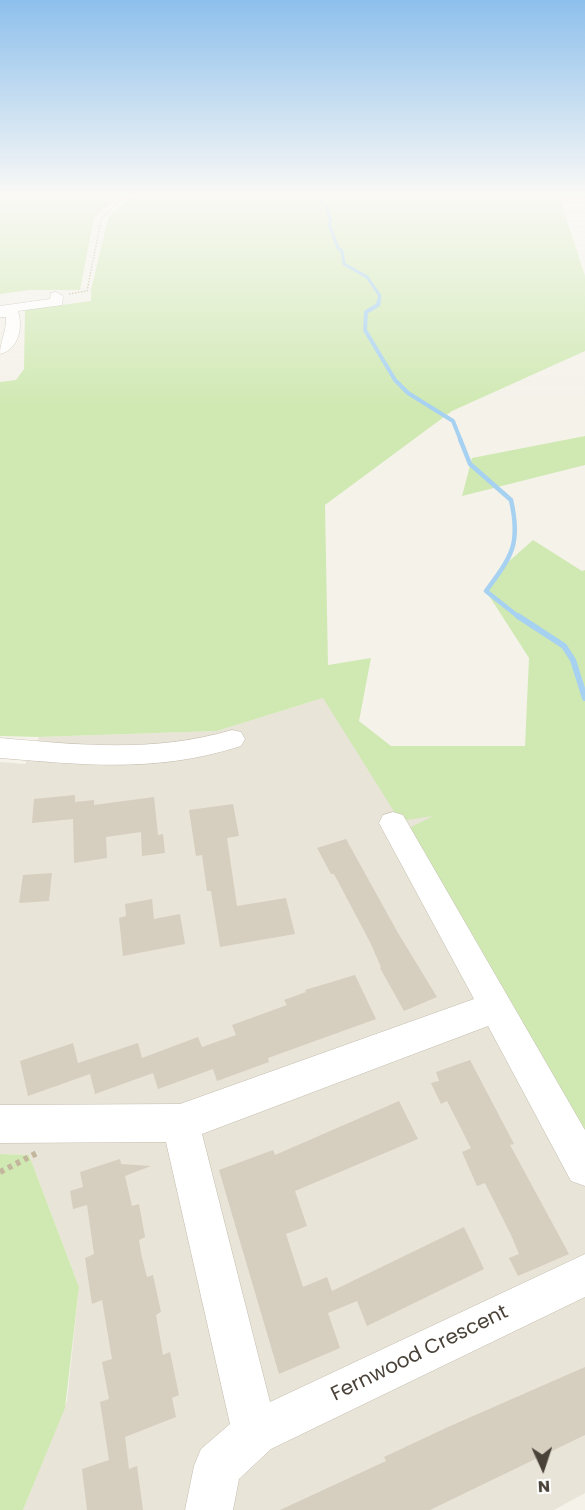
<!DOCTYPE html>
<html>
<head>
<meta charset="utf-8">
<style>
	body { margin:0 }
	#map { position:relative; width:585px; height:1510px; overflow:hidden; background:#f5f2ea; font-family:Poppins,sans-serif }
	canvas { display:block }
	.north { position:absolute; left:513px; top:1438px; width:60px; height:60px; -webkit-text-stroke:4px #fff; paint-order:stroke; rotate:177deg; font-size:16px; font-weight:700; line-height:24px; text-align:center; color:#494238 }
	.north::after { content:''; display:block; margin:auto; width:21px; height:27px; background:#494238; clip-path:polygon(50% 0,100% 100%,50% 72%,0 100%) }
</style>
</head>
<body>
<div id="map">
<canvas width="585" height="1510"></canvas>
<div class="north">N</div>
</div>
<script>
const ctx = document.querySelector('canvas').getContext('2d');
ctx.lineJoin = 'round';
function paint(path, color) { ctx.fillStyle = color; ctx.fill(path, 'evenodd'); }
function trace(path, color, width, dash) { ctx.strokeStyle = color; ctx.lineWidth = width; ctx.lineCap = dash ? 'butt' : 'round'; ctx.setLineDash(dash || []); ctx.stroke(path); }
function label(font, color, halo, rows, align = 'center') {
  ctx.font = font + ' Poppins,sans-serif'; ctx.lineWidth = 5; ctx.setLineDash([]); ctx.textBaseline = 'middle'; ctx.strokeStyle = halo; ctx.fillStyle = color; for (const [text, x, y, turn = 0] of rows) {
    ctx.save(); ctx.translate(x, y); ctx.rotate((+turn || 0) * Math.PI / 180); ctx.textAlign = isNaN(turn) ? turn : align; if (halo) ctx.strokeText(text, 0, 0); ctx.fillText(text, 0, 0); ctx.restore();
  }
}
paint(new Path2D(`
	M 323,698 L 435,816 L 585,941 L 585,1493 L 554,1510 L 23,1510 L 67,1401 L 79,1287 L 29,1155 L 0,1154 L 0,762 L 25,764 L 39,737 L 217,731 Z`), '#e9e4d8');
paint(new Path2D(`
	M 0,195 L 119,195 L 94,218 L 80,290 L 30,290 L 0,294 Z
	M 131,195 L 559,195 L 585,276 L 585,351 L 452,411 L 325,505 L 328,665 L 371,658 L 359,721 L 391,746 L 525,746 L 529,658 L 486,591 L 507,563 L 533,540 L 582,571 L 585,570 L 585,1152 L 405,830 L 433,816 L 400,821 L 323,698 L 217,731 L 39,737 L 0,736 L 0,382 L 16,380 L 24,369 L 25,310 L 91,301 L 91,290 L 108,218 Z
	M 585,436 L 585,465 L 462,496 L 472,458 Z
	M 0,1154 L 29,1155 L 79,1287 L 65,1408 L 23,1510 L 0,1510 Z`), '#d0e9b3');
trace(new Path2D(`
	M 316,195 L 327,208 L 331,221 L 329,224 L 338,248 L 342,251 L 344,264 L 367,277 L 380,296 L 378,303`), '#a7d1f1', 3);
trace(new Path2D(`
	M 379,301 L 378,305 L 366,312 L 365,330 L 395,380 L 408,393 L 453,421 L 461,441`), '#a7d1f1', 4);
trace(new Path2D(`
	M 460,439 L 470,464 L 511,500 C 521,544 512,556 486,591 L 520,618`), '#a7d1f1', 4.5);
trace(new Path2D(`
	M 518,616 L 564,646 L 573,660 L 585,698`), '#a7d1f1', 6);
paint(new Path2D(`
	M 75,795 L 75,802 L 94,800 L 94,805 L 154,797 L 158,835 L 163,834 L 165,853 L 142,856 L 141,832 L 106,837 L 107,858 L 74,863 L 73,819 L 32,823 L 34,799 Z
	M 233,804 L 239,836 L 227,838 L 237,906 L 286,898 L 295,934 L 220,947 L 211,891 L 207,891 L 202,855 L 196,856 L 189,810 Z
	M 346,839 L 398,933 L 437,997 L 404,1011 L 380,968 L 381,967 L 370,942 L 334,874 L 331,874 L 317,848 Z
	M 52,873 L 49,901 L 19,903 L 23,875 Z
	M 152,899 L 154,919 L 180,914 L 185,944 L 123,956 L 119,918 L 126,916 L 125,904 Z
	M 355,975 L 376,1019 L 268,1058 L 269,1062 L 217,1081 L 213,1069 L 158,1089 L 153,1073 L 95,1094 L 90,1074 L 28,1096 L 20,1061 L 73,1043 L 78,1063 L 138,1043 L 142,1058 L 198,1037 L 202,1047 L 236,1035 L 232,1025 L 287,1005 L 284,1000 L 306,992 L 305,990 Z
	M 470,1060 L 514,1144 L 510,1145 L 569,1254 L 518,1276 L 509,1258 L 519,1254 L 511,1235 L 485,1183 L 477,1186 L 462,1152 L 471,1148 L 447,1101 L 441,1104 L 431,1083 L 439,1081 L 436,1072 Z
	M 399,1101 L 418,1139 L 295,1191 L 307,1226 L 286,1234 L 303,1287 L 327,1277 L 332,1291 L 464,1227 L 484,1269 L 367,1326 L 357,1301 L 328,1313 L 340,1348 L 279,1374 L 219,1170 L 273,1150 L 275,1155 Z
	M 120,1159 L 121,1164 L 151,1166 L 125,1176 L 132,1206 L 139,1204 L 145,1237 L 139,1240 L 141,1253 L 147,1277 L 153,1275 L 161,1312 L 156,1315 L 163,1355 L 170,1352 L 179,1395 L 172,1398 L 176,1417 L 125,1437 L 129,1469 L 137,1466 L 143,1510 L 87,1510 L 82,1469 L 109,1460 L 100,1402 L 109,1399 L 102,1362 L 112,1359 L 102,1300 L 92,1304 L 85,1258 L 94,1254 L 87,1205 L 73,1209 L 70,1191 L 83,1187 L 80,1172 Z
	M 585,1367 L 585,1435 L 430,1510 L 280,1510 L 386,1461 L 384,1457 L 448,1427 Z`), '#d6cebf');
const minor = new Path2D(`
	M 56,292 L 63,296 L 62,305 L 18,311 C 23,328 19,349 0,354 C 0,341 7,330 6,317 L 0,317 L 0,306 L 50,299 L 51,293 Z
	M 232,730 L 241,732 L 245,739 L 241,746 C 156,773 88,765 0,758 L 0,738 C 80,745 153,753 232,730 Z
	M 393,812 L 403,815 L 585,1130 L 585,1186 L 571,1181 L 488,1026 L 202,1134 L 270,1402 L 585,1254 L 585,1297 L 271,1449 L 239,1479 L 233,1510 L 185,1510 L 194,1466 L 201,1449 L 230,1424 L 166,1142 L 0,1143 L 0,1105 L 180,1104 L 474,999 L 379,823 L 383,815 Z`);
trace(minor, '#c3bdaf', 1);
trace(new Path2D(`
	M 69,294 L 87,291 L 101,220 L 124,195`), '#c2b69d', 1.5, [1.5, 1.5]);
trace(new Path2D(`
	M 0,1172 L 39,1152`), '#c2b69d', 6, [4.5, 4.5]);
paint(minor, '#fff');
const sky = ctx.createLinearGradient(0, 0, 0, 406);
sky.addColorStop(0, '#8ec0ec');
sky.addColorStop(0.48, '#faf9f6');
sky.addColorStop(1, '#faf9f600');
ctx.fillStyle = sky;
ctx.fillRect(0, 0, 585, 406);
label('20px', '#494238', '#fff', [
	["Fernwood Crescent",420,1354,-26]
]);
</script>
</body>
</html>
